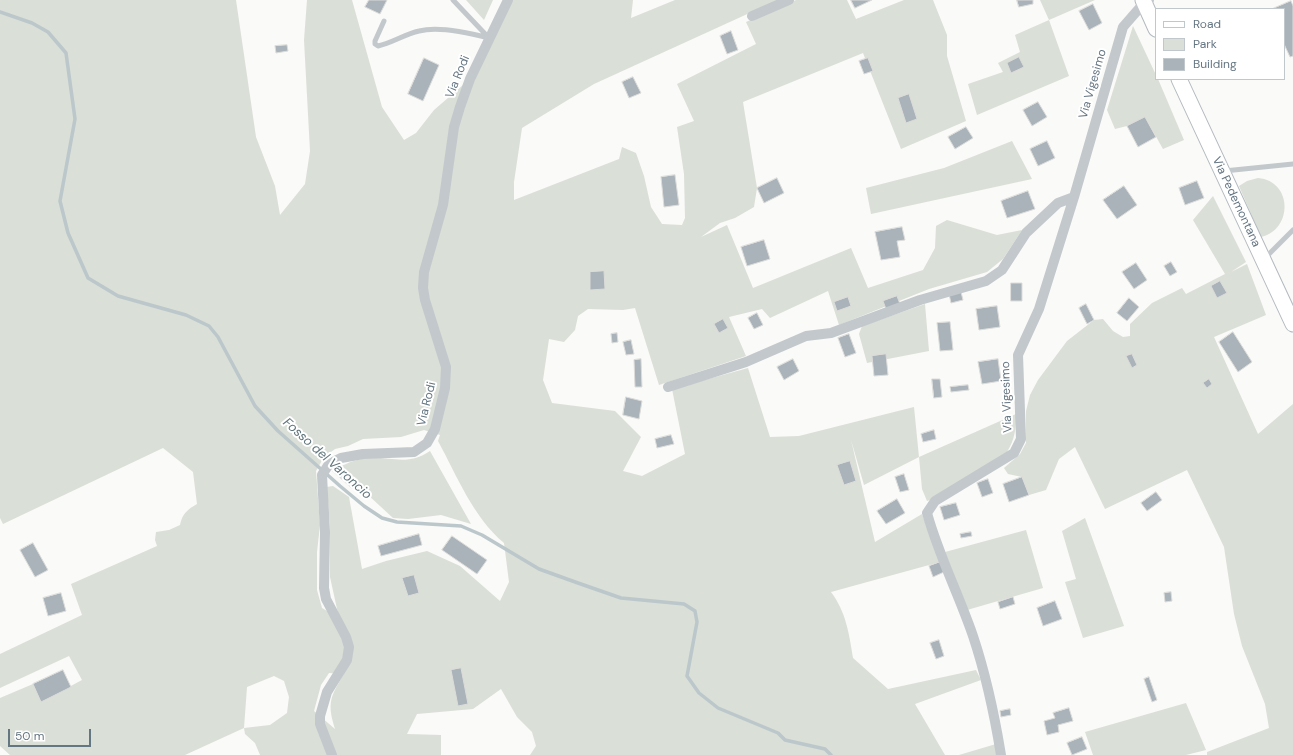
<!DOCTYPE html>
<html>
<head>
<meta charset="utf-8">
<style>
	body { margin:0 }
	#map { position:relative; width:1293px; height:755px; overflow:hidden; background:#fafaf8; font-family:"DM Sans",sans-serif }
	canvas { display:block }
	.legend { position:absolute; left:1155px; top:8px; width:130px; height:72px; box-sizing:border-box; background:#fff; border:1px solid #c1c8cd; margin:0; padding:5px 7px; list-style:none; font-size:12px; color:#657683 }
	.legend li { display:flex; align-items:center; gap:8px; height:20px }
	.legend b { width:20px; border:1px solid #c1c8cd }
	.scale { position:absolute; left:8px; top:729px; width:83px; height:18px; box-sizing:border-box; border:2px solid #657683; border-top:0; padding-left:5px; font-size:12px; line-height:14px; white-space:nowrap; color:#657683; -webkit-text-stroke:3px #fff; paint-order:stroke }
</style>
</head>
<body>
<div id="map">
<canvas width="1293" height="755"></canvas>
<ul class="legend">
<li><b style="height:5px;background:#fff"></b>Road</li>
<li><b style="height:11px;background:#dadfd7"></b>Park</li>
<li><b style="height:11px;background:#aab3b9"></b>Building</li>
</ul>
<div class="scale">50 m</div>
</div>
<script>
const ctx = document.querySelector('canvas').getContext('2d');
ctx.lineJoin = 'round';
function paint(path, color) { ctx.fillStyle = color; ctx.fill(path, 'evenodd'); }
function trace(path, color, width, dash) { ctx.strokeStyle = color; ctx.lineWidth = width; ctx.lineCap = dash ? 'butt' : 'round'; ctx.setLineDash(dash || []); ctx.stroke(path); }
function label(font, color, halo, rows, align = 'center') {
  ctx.font = font + ' "DM Sans",sans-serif'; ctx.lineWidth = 4; ctx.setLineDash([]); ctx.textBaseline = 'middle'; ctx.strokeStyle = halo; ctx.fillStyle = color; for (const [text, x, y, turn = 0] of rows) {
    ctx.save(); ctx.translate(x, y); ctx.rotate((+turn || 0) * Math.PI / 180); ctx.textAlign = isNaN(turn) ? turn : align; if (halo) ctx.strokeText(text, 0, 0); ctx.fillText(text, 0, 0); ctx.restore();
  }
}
paint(new Path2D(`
	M 0,0 L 236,0 L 256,137 L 275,186 L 280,215 L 305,184 L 310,151 L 304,40 L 307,0 L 352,0 L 382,107 L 404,140 L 416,133 L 434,110 L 470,79 L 508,0 L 633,0 L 631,18 L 675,0 L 778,0 L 594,84 L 522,128 L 514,182 L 514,200 L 619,159 L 622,147 L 636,153 L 644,176 L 651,207 L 662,224 L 682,225 L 685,218 L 684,174 L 677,127 L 694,121 L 677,84 L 756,44 L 746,22 L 796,0 L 847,0 L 856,19 L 904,0 L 933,0 L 947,35 L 947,56 L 966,121 L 901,149 L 863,53 L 743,102 L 757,188 L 754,207 L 735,218 L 720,223 L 701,237 L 727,225 L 753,288 L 851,248 L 868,288 L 923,270 L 935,248 L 936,226 L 947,220 L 997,235 L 1022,230 L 1003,259 L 987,272 L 929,289 L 839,325 L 828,291 L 770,318 L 762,309 L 729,317 L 746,356 L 659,385 L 635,308 L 623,310 L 588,309 L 578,316 L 575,330 L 564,342 L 549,339 L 543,380 L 552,403 L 615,411 L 641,437 L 623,471 L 642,476 L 685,454 L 672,389 L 748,368 L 770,437 L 799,436 L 914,407 L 919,457 L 1016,414 C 1016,429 1015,439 1007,452 L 933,499 L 927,501 L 922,489 L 919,457 L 864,485 L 851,440 L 875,542 L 922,514 L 940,562 L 831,592 C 846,612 849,633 853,658 L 888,689 L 976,670 L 981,680 L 915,704 L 945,755 L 530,755 L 536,746 L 532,732 L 517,717 L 501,689 L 473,709 L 417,714 L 407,734 L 441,735 L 441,755 L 260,755 L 255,743 L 245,734 L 244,728 L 185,755 L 10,755 L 0,746 L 0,698 L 33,684 L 41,702 L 82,680 L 69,656 L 0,688 L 0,654 L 82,615 L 71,584 L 157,546 L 155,540 L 156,532 L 169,530 L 180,525 C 182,514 188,509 197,504 L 193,472 L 163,448 L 3,524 L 0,518 ZM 424,430 L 440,435 L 438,441 C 457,476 473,517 504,543 L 509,582 L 500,601 L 460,566 L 427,551 L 386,561 L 362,569 L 349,497 L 333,486 L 327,487 L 330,527 L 330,577 L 339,618 L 322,608 L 317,590 L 317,552 L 320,525 L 316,471 L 324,457 L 335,449 L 348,446 L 363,439 L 401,437 ZM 329,673 L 344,674 C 330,697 327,703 335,729 L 314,711 L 321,685 ZM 274,676 L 284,681 L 289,697 L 287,713 L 270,725 L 244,728 L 247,687 Z
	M 466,0 L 493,0 L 484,20 Z
	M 1040,0 L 1095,0 L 1049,20 L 1069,76 L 977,115 L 968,84 L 1003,72 L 998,63 L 1020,52 L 1015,35 L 1049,20 Z
	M 1133,26 L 1156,75 L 1156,79 L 1158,79 L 1184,140 L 1163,149 L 1145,117 L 1127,126 L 1115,129 L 1107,110 Z
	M 1012,141 L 1032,179 L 871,214 L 866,188 L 944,168 Z
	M 1258,178 C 1293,181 1293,230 1261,237 L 1239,186 L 1247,181 Z
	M 1213,196 L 1246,262 L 1231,272 L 1247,264 L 1266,315 L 1214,337 L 1258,434 L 1293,404 L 1293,755 L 1207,755 L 1207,752 L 1269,728 L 1265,704 L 1242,646 L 1234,614 L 1224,547 L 1187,470 L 1105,509 L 1075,447 L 1059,459 L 1046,490 L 1029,495 L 1022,477 L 1008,474 L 1004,468 L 1020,454 L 1026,443 L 1026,411 L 1030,395 L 1038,380 L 1067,341 L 1094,320 L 1103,319 L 1113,331 L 1123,337 L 1130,336 L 1130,324 L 1152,303 L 1182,288 L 1186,294 L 1225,274 L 1193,220 Z
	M 925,304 L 929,351 L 867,363 L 859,334 L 862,326 Z
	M 430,451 L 471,524 L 441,515 L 408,519 L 393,518 L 367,494 L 351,488 L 332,471 C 341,466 351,461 361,459 C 387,454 406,468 430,451 Z
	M 1085,518 L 1124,626 L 1083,638 L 1065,582 L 1076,579 L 1062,531 Z
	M 1026,530 L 1043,588 L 967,610 L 945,552 Z
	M 1186,703 L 1206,750 L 1186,755 L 1093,755 L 1085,732 Z
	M 996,744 L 997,755 L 959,755 Z`), '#dadfd7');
trace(new Path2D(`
	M 0,12 L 32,23 L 48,32 L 66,53 L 75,119 L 60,201 L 68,233 L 88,278 L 118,296 L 186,315 L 209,326 L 218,337 L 255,406 L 278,431 L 340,486 L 364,506 L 382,518 L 397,522 L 461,526 L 482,535 L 539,569 L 578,583 L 621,598 L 684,604 L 695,611 L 697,622 L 687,676 L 699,693 L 718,708 L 778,733 L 785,740 L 825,749 L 831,755`), '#bbc7cb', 3.5);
const building = new Path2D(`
	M 369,0 L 387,0 L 380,14 L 365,7 Z
	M 851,0 L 872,0 L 855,8 Z
	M 1017,0 L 1033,0 L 1033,4 L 1019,7 Z
	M 1291,1 L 1293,6 L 1293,56 L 1290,57 L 1284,44 L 1284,9 L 1272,9 Z
	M 1093,4 L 1102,23 L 1089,30 L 1079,11 Z
	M 731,31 L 738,50 L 727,54 L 720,36 Z
	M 287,45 L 288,51 L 276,53 L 275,46 Z
	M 1019,57 L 1024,67 L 1011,73 L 1007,63 Z
	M 424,58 L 439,65 L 423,101 L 408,94 Z
	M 868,58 L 873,71 L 864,74 L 859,61 Z
	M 633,77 L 641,93 L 629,98 L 622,82 Z
	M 909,94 L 917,119 L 906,123 L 898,98 Z
	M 1038,102 L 1047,117 L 1032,126 L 1023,110 Z
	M 1145,117 L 1156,137 L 1138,147 L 1127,126 Z
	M 966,127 L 973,138 L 955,149 L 948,137 Z
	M 1047,141 L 1055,158 L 1038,166 L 1030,149 Z
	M 675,175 L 679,205 L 664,207 L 661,177 Z
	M 777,178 L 784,193 L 764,203 L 757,188 Z
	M 1197,181 L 1204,198 L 1185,205 L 1179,188 Z
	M 1124,186 L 1137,205 L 1117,219 L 1103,200 Z
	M 1028,191 L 1035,209 L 1007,218 L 1001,201 Z
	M 902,227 L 905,240 L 897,241 L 900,257 L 881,260 L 875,232 Z
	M 764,240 L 770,259 L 747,266 L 741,247 Z
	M 1171,262 L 1177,272 L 1170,276 L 1164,266 Z
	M 1136,263 L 1147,280 L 1134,289 L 1122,272 Z
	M 604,271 L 605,289 L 590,290 L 590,272 Z
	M 1220,281 L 1227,293 L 1217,298 L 1211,286 Z
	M 1011,283 L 1022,283 L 1022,301 L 1011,301 Z
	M 961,292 L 963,300 L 951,303 L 949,294 Z
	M 897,296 L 900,304 L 886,309 L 883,301 Z
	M 848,297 L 851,306 L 837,311 L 834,302 Z
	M 1129,298 L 1139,307 L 1127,321 L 1117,313 Z
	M 1086,304 L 1094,320 L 1087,324 L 1079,308 Z
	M 997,306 L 1000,327 L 979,330 L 976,309 Z
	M 757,313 L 763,325 L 754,329 L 748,318 Z
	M 723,319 L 728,328 L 719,333 L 714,324 Z
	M 950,322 L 953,350 L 940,351 L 937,323 Z
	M 1233,332 L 1252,362 L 1238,372 L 1219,342 Z
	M 617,333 L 618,342 L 612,343 L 611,334 Z
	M 849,334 L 856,353 L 845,357 L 838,338 Z
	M 631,340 L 634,354 L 626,355 L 623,342 Z
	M 886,354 L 888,375 L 874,376 L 872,356 Z
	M 1132,354 L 1137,365 L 1132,368 L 1126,356 Z
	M 641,359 L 642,387 L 635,387 L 634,360 Z
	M 793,359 L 799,371 L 784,380 L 777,367 Z
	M 998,359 L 1001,381 L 982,384 L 978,362 Z
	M 932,379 L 940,379 L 942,397 L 934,398 Z
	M 1209,379 L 1212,384 L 1207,388 L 1203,383 Z
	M 968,385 L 969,390 L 951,392 L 950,387 Z
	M 626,397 L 642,401 L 639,419 L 623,415 Z
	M 934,430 L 936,439 L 923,442 L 921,434 Z
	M 671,435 L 674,444 L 657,448 L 655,439 Z
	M 850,461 L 856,481 L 844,485 L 837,465 Z
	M 904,474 L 909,490 L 900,492 L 895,477 Z
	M 1022,477 L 1029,495 L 1009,502 L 1003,484 Z
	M 988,479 L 993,493 L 982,497 L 977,483 Z
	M 1156,492 L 1162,500 L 1147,511 L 1141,503 Z
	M 897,499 L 905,513 L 886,524 L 877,511 Z
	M 956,503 L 960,515 L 944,520 L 940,507 Z
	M 971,532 L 972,536 L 961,538 L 960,534 Z
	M 419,534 L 422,545 L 381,556 L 378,546 Z
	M 452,536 L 487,560 L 477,574 L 442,550 Z
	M 33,543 L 48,570 L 35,577 L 20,550 Z
	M 940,562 L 944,572 L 933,577 L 929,566 Z
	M 414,575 L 419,593 L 408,596 L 402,578 Z
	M 1171,592 L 1172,601 L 1165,602 L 1164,593 Z
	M 61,593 L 66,611 L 48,616 L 43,598 Z
	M 1013,597 L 1015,604 L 1000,609 L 998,602 Z
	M 1055,601 L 1062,619 L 1043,626 L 1037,608 Z
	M 939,640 L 944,656 L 936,659 L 930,643 Z
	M 461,668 L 468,704 L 458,706 L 451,670 Z
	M 63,670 L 71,687 L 41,702 L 33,684 Z
	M 1149,677 L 1157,700 L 1152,702 L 1144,679 Z
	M 1069,708 L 1073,721 L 1058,725 L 1059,732 L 1047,735 L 1044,721 L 1055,718 L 1053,713 Z
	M 1010,709 L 1011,715 L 1001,717 L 1000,711 Z
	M 1082,737 L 1087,749 L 1072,755 L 1067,743 Z`);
paint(building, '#aab3b9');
trace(building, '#dcdcda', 1);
const secondary = new Path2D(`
	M 1143,0 L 1156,29
	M 1179,79 L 1293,324`);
trace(secondary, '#b3babf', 17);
trace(new Path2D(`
	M 384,21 L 375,41 L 375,44 L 378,46 C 392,43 405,34 419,31 C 438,26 470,33 489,38 L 453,0
	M 1224,171 L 1293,164
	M 1266,260 L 1268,255 L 1293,230`), '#c3c8cc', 5);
trace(new Path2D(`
	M 752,16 L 789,0
	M 668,387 L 746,362 L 806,336 L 831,333 L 920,300 L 986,281 L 1002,270 L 1026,233 L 1058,203 L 1074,197
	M 332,755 L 320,724 L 320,716 L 327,692 L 347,660 L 349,647 L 346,637 L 326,599 L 324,588 L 325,532 L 322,475 L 329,464 L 341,458 L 363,454 L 414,452 L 427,443 L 435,429 L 445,388 L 446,367 L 425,300 L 423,288 L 424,272 L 443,205 L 454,127 L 460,107 L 470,79 L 508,0
	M 1001,755 C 995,718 985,672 973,636 C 959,595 939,556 927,513 L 935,501 L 1014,453 L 1021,439 L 1018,355 L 1039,309 L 1074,197 L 1123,27 L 1144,3 L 1149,0`), '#c3c8cc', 10);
trace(secondary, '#fff', 15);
label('12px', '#657683', '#fff', [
	["Via Rodi",458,77,-68],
	["Via Vigesimo",1093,84,-74],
	["Via Pedemontana",1236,202,65],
	["Via Vigesimo",1007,397,-92],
	["Via Rodi",427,404,-76]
]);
label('italic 13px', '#60757c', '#fff', [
	["Fosso del Varoncio",327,459,42]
]);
</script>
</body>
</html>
